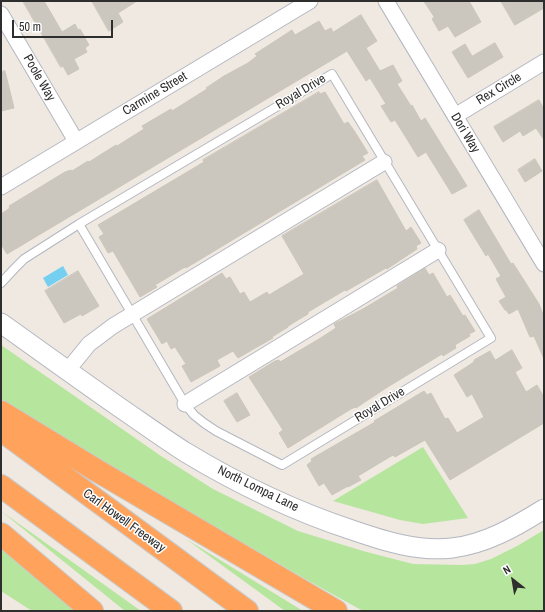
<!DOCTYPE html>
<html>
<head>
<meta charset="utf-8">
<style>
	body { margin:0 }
	#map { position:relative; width:545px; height:612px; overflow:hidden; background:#efe9e1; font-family:"Archivo Narrow",sans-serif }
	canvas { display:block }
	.frame { position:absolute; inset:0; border:2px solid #2e2e2e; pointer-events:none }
	.north { position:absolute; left:493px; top:560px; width:40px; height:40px; -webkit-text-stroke:3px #fff; paint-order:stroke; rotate:329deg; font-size:11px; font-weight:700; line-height:16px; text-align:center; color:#2e2e2e }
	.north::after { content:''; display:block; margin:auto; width:14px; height:18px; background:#2e2e2e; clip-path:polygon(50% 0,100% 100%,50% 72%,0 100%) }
	.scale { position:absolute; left:12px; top:20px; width:101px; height:18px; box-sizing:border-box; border:2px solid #2e2e2e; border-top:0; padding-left:5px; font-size:12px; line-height:14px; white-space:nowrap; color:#2e2e2e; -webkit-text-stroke:3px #fff; paint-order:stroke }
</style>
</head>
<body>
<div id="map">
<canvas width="545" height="612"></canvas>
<div class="frame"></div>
<div class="north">N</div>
<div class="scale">50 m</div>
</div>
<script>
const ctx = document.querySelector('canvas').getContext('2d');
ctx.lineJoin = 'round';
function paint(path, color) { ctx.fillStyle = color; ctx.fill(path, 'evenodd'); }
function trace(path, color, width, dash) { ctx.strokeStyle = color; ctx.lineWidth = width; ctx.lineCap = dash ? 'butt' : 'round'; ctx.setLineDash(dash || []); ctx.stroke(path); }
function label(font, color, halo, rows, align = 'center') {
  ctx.font = font + ' "Archivo Narrow",sans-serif'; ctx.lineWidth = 3; ctx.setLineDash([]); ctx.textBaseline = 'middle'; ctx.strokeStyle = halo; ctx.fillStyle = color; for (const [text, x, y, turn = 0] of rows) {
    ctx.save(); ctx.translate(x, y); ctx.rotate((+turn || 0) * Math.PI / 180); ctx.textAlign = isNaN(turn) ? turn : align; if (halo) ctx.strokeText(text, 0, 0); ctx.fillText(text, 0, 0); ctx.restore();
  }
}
paint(new Path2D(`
	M 1,345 L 161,456 L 213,489 L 298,531 L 363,551 L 413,564 L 462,565 L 475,564 L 491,559 L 517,546 L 544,530 L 544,611 L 363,611 L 307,580 L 105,463 L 1,399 Z
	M 423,447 L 468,518 L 423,524 L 400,520 L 333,501 Z
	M 1,511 L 141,611 L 125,611 Z
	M 186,539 L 303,611 L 285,611 Z
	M 1,548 L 75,611 L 32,611 L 1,591 Z`), '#b6e59e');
paint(new Path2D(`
	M 63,266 L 68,275 L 48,287 L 43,278 Z`), '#75cff0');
const building = new Path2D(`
	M 23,1 L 44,1 L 62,32 L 75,24 L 78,30 L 80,29 L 89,45 L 85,48 L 87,52 L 74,59 L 79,69 L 68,75 L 63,66 L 61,67 Z
	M 92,1 L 137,1 L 118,13 L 123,22 L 109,31 Z
	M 424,1 L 469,1 L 481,22 L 455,37 L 448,26 L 439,31 L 432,19 L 434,17 Z
	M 501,1 L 544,1 L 544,8 L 515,25 Z
	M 361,15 L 377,41 L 366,48 L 380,71 L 393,65 L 402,81 L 397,84 L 411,106 L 412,105 L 421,121 L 425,118 L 467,186 L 452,194 L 426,152 L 418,157 L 395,120 L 391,122 L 381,106 L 386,104 L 370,78 L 366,81 L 347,51 L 7,254 L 1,244 L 1,214 L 10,208 L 9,206 L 65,172 L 71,170 L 72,171 L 88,161 L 89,162 L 116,145 L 117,146 L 144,129 L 142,126 L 171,109 L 172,111 L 207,89 L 206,88 L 224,76 L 248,63 L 257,56 L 255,54 L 292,30 L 295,35 L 319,21 L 325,31 L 331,28 L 333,32 Z
	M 495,43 L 503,57 L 468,78 L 452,52 L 465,44 L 472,56 Z
	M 5,71 L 14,108 L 1,111 L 1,72 Z
	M 319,92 L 320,94 L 325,92 L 344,124 L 348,122 L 355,132 L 368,153 L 362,156 L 365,160 L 186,268 L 185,267 L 155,285 L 157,287 L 140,297 L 113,251 L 108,253 L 99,237 L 104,234 L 98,225 L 204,162 L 203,160 Z
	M 539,100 L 544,109 L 544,140 L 536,128 L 523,136 L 520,131 L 503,142 L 494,127 Z
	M 535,159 L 542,171 L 525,182 L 518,170 Z
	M 377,180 L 406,231 L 411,227 L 421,243 L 416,246 L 417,249 L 387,269 L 386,268 L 346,291 L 345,290 L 308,312 L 308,314 L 293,323 L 287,327 L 288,327 L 272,337 L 273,338 L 257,347 L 238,358 L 233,351 L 217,360 L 220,366 L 191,382 L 182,366 L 186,364 L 175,347 L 171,349 L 167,341 L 162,344 L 147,319 L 222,273 L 226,279 L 230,277 L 240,294 L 244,292 L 250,302 L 267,292 L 269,295 L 304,274 L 282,236 Z
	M 479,210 L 511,264 L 513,263 L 539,304 L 544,317 L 544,359 L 534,336 L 530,337 L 518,309 L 509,314 L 506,310 L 505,310 L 499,301 L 506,297 L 496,279 L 501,276 L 488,254 L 486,256 L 464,220 Z
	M 425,268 L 429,275 L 433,273 L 447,297 L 450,295 L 463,316 L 465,315 L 475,331 L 469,334 L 470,336 L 455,345 L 456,348 L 443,356 L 442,354 L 386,388 L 356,408 L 355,407 L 351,409 L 288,448 L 279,433 L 283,430 L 249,377 L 275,361 L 279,360 L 280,362 L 319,339 L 336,328 L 334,324 L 363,309 L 398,288 L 397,286 Z
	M 78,271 L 99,306 L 82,316 L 81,314 L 64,323 L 45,291 Z
	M 512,350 L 522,368 L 515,372 L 526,392 L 537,385 L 544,397 L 544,423 L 450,480 L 425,440 L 395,457 L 393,455 L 358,476 L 361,480 L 348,487 L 348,486 L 332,495 L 324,483 L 319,486 L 307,465 L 312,461 L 311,459 L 375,422 L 374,421 L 424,391 L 427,395 L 431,393 L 445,419 L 448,418 L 457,433 L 484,417 L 472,394 L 467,397 L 454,375 L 474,362 L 474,360 L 490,351 L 495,360 Z
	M 237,393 L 250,415 L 237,422 L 224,401 Z`);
paint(building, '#cbc7bf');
trace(building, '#cbc5ba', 1);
const service = new Path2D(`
	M 1,283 L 15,268 L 24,259 L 79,224 L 332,74 L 491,338 L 282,465 L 216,431 L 204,423 L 194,415 L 185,404 L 79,224`);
const minor = new Path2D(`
	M 386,1 L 544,264
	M 1,14 L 76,141
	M 455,116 L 544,62
	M 1,187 L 310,1
	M 67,371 L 89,344 L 113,326 L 384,162
	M 185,404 L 438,250`);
const tertiary = new Path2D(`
	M 1,323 C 40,351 79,379 119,407 C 141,422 163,438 185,452 C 238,484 294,511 352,530 C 384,541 418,552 452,548 C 486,544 515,527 544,509`);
const motorway = new Path2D(`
	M 1,412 L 96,470 L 336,611
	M 1,430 L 247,611
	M 1,486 L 171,611
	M 1,534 L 92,611`);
trace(service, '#b4b7c1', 10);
trace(minor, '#b4b7c1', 17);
trace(tertiary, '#b4b7c1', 21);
trace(motorway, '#c9c9c9', 24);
trace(service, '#fff', 8);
trace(minor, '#fff', 15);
trace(tertiary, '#fff', 19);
trace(motorway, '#ffa35c', 22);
label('13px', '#2e2e2e', '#fff', [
	["Poole Way",39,78,60],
	["Rex Circle",499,89,-31],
	["Royal Drive",301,92,-31],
	["Carmine Street",155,94,-31],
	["Dori Way",465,133,59],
	["Royal Drive",380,405,-31],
	["North Lompa Lane",258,489,26],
	["Carl Howell Freeway",124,521,36]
]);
</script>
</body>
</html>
